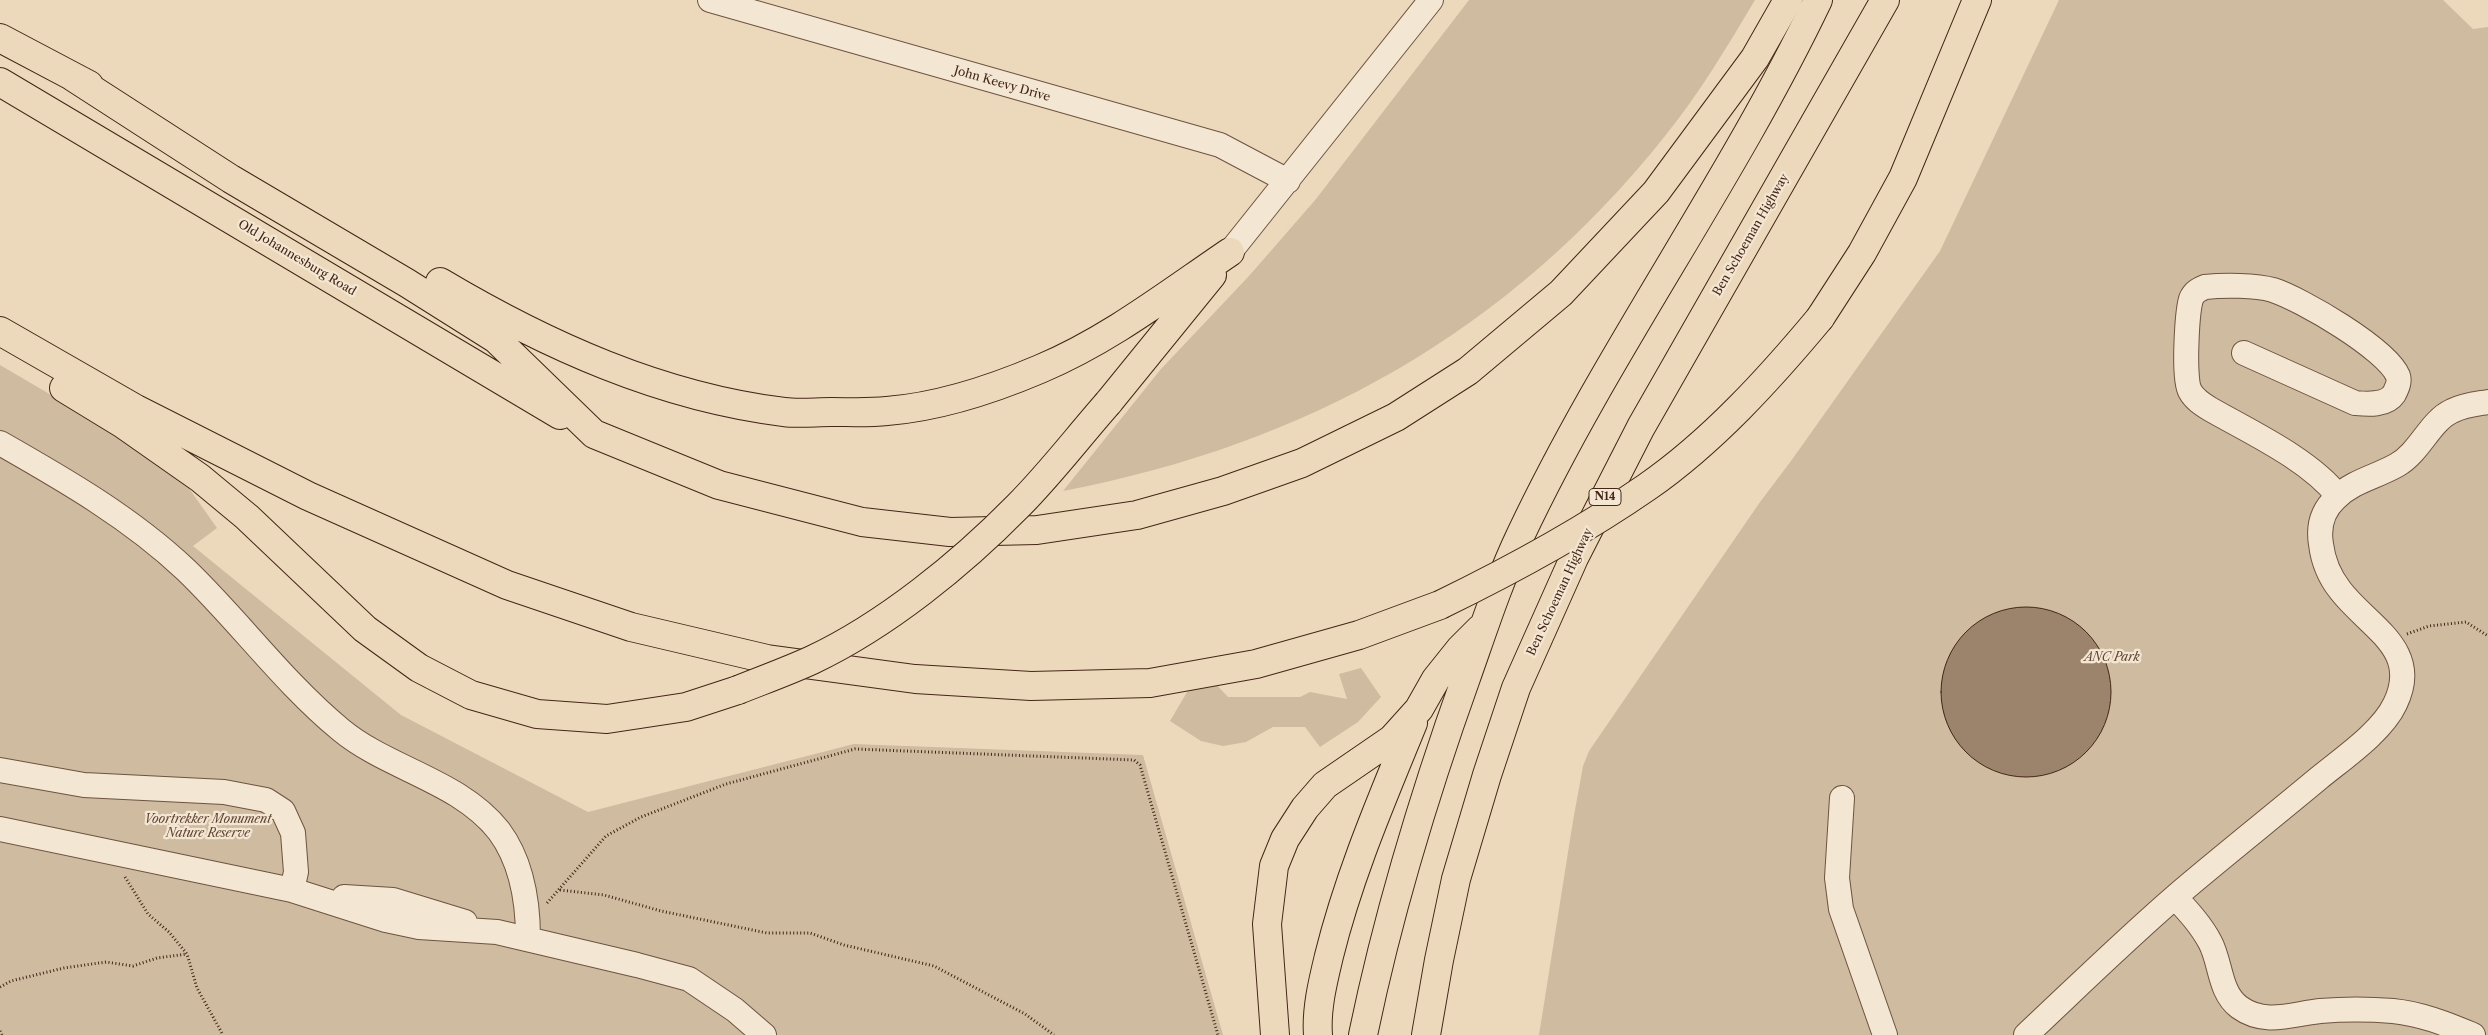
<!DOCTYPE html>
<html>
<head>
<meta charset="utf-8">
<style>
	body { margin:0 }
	canvas { display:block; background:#ecd9bc }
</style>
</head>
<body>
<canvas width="2488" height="1035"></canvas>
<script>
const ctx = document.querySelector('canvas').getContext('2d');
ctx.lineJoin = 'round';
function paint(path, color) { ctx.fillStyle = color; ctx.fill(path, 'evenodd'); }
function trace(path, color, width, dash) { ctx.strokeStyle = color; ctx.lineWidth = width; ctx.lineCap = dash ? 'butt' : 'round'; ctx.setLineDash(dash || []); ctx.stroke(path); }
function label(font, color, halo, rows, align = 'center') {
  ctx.font = font + ' "Libre Caslon Text",serif'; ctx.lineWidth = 4.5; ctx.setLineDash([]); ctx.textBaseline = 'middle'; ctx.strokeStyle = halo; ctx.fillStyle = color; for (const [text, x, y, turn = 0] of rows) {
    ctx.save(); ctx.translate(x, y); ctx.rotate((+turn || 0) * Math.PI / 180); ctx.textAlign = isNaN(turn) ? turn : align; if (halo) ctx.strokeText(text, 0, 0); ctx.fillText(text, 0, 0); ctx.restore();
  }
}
paint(new Path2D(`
	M 1469,0 L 1755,0 C 1727,47 1699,94 1665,136 C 1509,332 1308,444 1063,491 L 1161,369 L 1249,276 L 1316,199 Z
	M 2059,0 L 2443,0 L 2473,29 L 2488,27 L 2488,1035 L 1539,1035 L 1573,821 L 1583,766 L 1589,751 L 1760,502 L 1791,461 L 1940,251 Z
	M 0,365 L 116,433 L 176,475 L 188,487 L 217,528 L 193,546 L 401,715 L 588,812 L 854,744 L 1143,755 L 1223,1035 L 0,1035 Z
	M 1361,668 L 1381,697 L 1358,722 L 1320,747 L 1305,727 L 1273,727 L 1246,742 L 1223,746 L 1201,741 L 1170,721 L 1190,687 L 1209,677 L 1228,697 L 1300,697 L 1310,692 L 1347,699 L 1339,674 Z`), '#cfbba0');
const building = new Path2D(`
	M1941 692a85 85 0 1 1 170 0a85 85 0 1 1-170 0Z`);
paint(building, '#9b836c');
trace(building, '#442616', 1);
const minor = new Path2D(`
	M 710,0 L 1220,145 L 1288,181
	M 1230,252 L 1431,0
	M 2244,353 L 2355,403 C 2367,404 2386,406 2394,394 C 2397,388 2400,382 2398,376 C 2387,349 2301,299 2273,290 C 2256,285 2223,285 2205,287 C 2198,290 2194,292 2191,299 C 2187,313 2183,379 2190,391 C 2194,399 2202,404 2210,409 C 2250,432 2309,459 2338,496
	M 0,443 C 65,480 131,518 186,570 C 239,621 284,683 341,730 C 388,769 460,781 499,831 C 522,862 528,900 528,938
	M 0,770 L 84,785 L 224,792 L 266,800 L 283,811 L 293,833 L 296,872 L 292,890
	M 1842,798 L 1837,878 L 1841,909 L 1885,1035
	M 0,829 L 292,890 L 386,920 L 419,927 L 497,932 L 637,965 L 689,979 L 735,1010 L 764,1035
	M 344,897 L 393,900 L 465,922
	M 2175,897 C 2188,911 2201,925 2210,942 C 2221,962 2219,992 2239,1007 C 2265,1026 2292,1014 2320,1011 C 2344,1009 2369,1009 2393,1011 C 2422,1014 2446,1024 2473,1035
	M 2026,1035 C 2075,989 2124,941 2176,896 C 2223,856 2271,818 2319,778 C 2342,759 2382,732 2395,704 C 2422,649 2368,627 2340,590 C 2329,576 2323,561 2321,544 C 2318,526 2323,510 2336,498 C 2353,481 2376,477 2397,465 C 2420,452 2430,421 2452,411 C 2464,405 2476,404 2488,402`);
const major = new Path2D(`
	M 0,38 L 89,85
	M 73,77 L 231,179 L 407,283 L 496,339 L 594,434 L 719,485 L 862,522 L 950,532 L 1037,530 L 1137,515 L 1223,491 L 1302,463 L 1396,417 L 1468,371 L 1561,293 L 1656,192 L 1755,58 L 1788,0
	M 0,82 L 560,415
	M 440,282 C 546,345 661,397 784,412 C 799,414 816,412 831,412 C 850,412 869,413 887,411 C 938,407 993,389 1040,369 C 1109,340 1168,294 1230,252
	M 1820,318 L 1862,253 L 1903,178 L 1977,0
	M 0,331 L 136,409 L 308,496 L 507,585 L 631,627 L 767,659 L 915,679 L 1031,686 L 1150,683 L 1256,664 L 1359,635 L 1440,605
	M 64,388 L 123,424 L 200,478 L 247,517 L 365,629 L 419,668 L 471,695 L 537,714 L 607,719 L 686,707 L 738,690
	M 1108,403 L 1212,275`);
const highway = new Path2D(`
	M 1275,1035 L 1267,924 L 1274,866 L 1285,839 L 1305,808 L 1325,785 L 1392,739 L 1419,709 L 1436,679 L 1460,649 L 1480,629
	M 1318,1035 C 1316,1009 1323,981 1329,956 C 1349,875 1382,799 1413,723
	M 1363,1035 C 1388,914 1424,795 1466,678 C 1483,630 1499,580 1521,534 C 1608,350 1730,184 1818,0
	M 1426,1035 L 1439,960 L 1456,879 L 1487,775 L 1516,688 L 1574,558 L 1641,427 L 1885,0`);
trace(minor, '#6e5340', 26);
trace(major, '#442616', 30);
trace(highway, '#442616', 30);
trace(new Path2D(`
	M 2407,634 L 2429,626 L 2466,622 L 2488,636
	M 125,877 L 148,914 L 169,932 L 187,954 L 197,988 L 223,1035
	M 560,890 L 604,895 L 661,911 L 767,933 L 810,933 L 844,945 L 934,966 L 1025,1014 L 1054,1035
	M 547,903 L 606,836 L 641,817 L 726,784 L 855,749 L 1134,760 L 1140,765 L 1218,1035
	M 0,987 L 11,981 L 64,968 L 106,962 L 133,966 L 157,958 L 187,954
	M 0,1031 L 2,1035`), '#442616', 3, [1, 2.5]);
trace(minor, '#f3e6d3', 24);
trace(major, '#ecd9bc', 28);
trace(highway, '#ecd9bc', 28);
const majorBridge = new Path2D(`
	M 1440,605 C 1512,570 1582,532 1647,487 C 1712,442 1770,378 1820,318
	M 738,690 C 763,680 788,671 812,660 C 886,625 961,564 1018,506 C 1050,474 1078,437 1108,403`);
trace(majorBridge, '#442616', 30, []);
trace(majorBridge, '#ecd9bc', 28);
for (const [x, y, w] of [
	[1605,497,32]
]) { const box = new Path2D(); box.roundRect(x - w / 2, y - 8.5, w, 17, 4); ctx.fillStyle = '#f3e6d3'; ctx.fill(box); trace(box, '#442616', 1); }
label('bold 11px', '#442616', null, [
	["N14",1605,497]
]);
label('12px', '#442616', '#f3e6d3', [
	["John Keevy Drive",1002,84,16],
	["Ben Schoeman Highway",1751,235,-60],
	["Old Johannesburg Road",297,258,31],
	["Ben Schoeman Highway",1560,592,-65]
]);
label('italic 12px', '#604432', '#f3e6d3', [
	["ANC Park",2112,658],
	["Voortrekker Monument",208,820],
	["Nature Reserve",208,834]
]);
</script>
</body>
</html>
